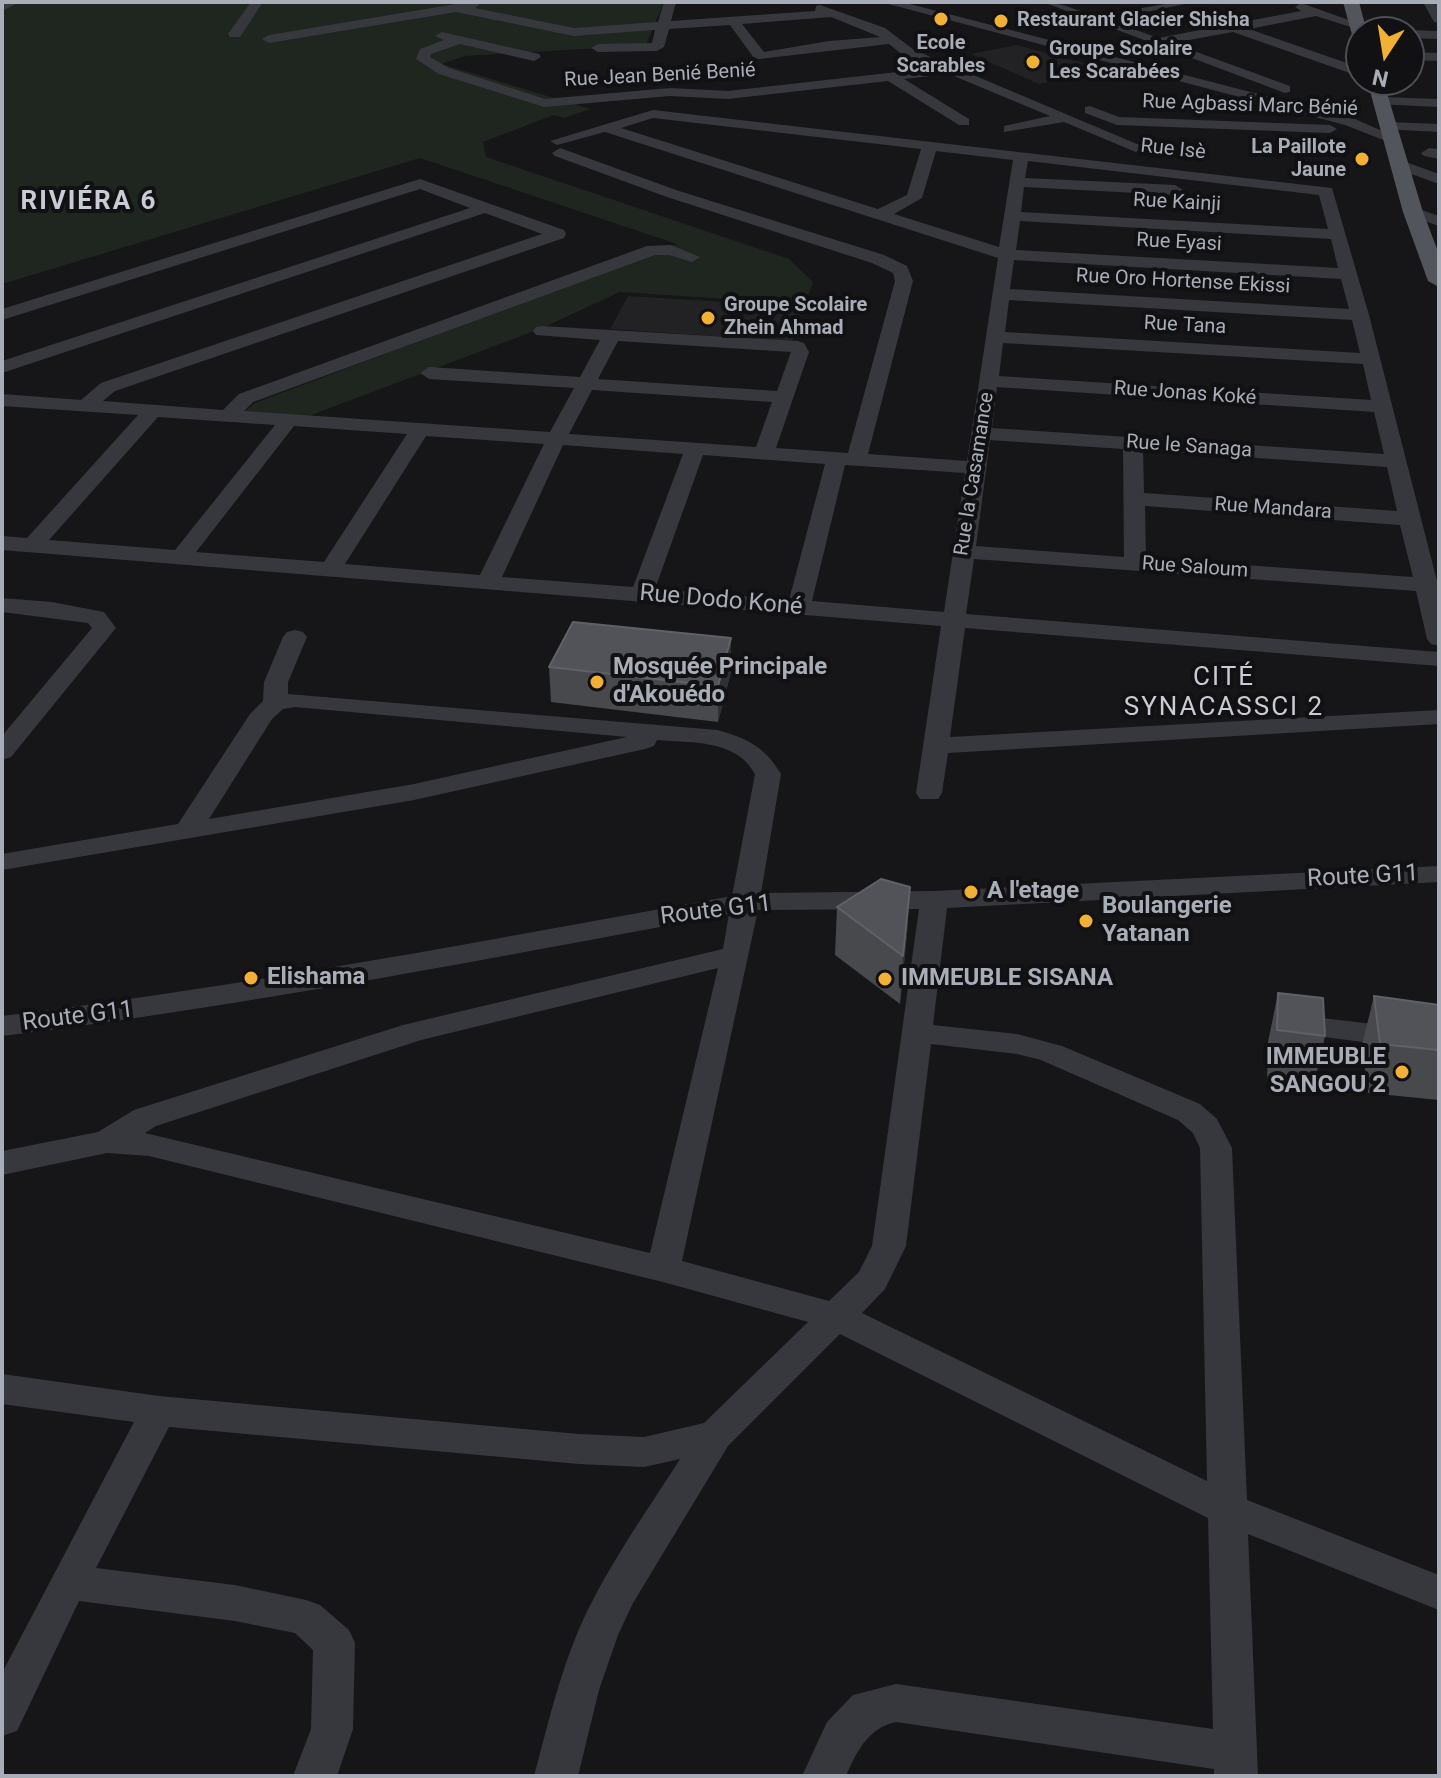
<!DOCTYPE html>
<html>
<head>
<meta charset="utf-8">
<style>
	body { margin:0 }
	#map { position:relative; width:1441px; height:1778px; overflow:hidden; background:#161618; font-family:Roboto,sans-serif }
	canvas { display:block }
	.frame { position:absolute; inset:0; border:4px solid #a8adb8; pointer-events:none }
	.north { position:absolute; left:1345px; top:16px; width:80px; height:80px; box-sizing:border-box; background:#111113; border:2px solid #4d4f55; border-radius:50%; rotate:192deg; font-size:22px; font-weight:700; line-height:32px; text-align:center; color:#a8adb8 }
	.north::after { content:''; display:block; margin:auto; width:28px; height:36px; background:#f2b134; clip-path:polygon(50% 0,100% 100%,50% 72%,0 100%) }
</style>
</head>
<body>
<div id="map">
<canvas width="1441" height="1778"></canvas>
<div class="frame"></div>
<div class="north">N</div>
</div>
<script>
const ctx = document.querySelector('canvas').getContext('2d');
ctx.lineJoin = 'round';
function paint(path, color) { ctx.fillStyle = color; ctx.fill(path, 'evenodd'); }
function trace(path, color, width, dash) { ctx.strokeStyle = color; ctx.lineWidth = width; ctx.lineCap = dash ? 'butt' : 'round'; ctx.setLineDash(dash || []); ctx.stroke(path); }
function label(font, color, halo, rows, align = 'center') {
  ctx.font = font + ' Roboto,sans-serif'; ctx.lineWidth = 8; ctx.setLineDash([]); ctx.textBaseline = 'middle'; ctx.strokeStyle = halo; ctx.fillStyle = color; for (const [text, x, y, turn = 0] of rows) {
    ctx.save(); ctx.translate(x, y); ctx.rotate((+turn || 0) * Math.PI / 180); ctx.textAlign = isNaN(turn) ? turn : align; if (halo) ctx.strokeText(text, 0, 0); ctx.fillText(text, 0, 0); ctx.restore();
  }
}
paint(new Path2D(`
	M 1017,45 L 1105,69 L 1039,84 L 971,54 Z
	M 628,296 L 804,307 L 792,341 L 610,329 Z`), '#222225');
paint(new Path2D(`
	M 2,2 L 664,2 L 646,45 L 465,56 L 442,64 L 590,109 L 564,118 L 554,115 L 483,142 L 486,157 L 789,259 L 813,282 L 805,304 L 620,292 L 542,328 L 306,417 L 244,412 L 255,403 L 677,244 L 420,158 L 2,284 Z`), '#1e261f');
paint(new Path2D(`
	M 3,2 L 20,2 L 2,11 Z
	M 251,2 L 263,2 L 240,37 L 230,37 L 228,34 Z
	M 468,2 L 477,2 L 479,5 L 475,8 L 574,28 L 658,22 L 664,2 L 676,2 L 671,21 L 815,11 L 816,6 L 820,5 L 885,28 L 914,50 L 1144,147 L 1136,152 L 1131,150 L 1064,122 L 1004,132 L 1004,126 L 1050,116 L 949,74 L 904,79 L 969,119 L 969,125 L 959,125 L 888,81 L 728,99 L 670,96 L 544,107 L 439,74 L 416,59 L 420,49 L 444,40 L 435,36 L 442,32 L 539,54 L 541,57 L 534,61 L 460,44 L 431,54 L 430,57 L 449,68 L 545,99 L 670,88 L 728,91 L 933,68 L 904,56 L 889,44 L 759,59 L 754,58 L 730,25 L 669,29 L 664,47 L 657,51 L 598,52 L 591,48 L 598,44 L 652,43 L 655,30 L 574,36 L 456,12 L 269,43 L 262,39 L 269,35 ZM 831,17 L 880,37 L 829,41 L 764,52 L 742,24 Z
	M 881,2 L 902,2 L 1355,119 L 1398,138 L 1391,142 L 1386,141 L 1345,125 Z
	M 1043,2 C 1064,2 1084,15 1098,14 C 1131,12 1161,2 1194,2 L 1109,20 L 1158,38 L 1301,11 L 1295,7 L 1301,3 L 1363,25 L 1357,29 L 1316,16 L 1249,29 L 1361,68 L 1361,77 L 1233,32 L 1172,43 L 1290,86 L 1290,92 L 1285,93 Z
	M 1423,2 L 1435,2 L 1439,8 L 1439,23 L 1434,22 Z
	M 1409,30 L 1439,31 L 1439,39 L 1409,38 L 1409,32 L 1404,32 Z
	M 1409,52 L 1439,53 L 1439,61 L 1409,60 Z
	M 1381,97 L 1439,99 L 1439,107 L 1376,104 L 1374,101 Z
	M 1090,106 L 1119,117 L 1330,125 L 1337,129 L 1330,133 L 1117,125 L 1085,113 L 1085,107 Z
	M 653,110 L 1332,188 L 1369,315 L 1438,585 L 1439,646 L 1431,644 L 1427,639 L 1416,591 L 974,559 L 966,614 L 1439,652 L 1439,666 L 965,628 L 950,737 L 1439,710 L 1439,724 L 948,753 L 942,793 L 938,799 L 920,799 L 916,793 L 941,626 L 2,550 L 2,536 L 27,538 L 138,415 L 2,406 L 2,394 L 81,400 L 101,383 L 542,234 L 485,213 L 2,373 L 2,361 L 470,208 L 420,189 L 2,320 L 2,309 L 420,179 L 564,230 L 566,234 L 564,238 L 115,391 L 103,401 L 223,410 L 239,394 L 647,246 L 671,245 L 700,257 L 692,262 L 669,255 L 655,255 L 253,402 L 244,411 L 550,432 L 574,388 L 429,379 L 420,373 L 429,367 L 580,377 L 600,340 L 536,335 L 533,331 L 536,327 L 542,326 L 797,341 L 804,343 L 809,352 L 776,448 L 848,453 L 895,281 L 893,273 L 872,263 L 667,197 L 555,156 L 552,153 L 560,148 L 679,191 L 884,255 L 907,266 L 913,281 L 868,454 L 967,461 L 998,258 L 605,132 L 557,145 L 550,141 ZM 653,118 L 921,149 L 907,195 L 878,209 L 621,128 ZM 936,151 L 1013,160 L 999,247 L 894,214 L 922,198 ZM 1028,161 L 1319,195 L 1328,229 L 1021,212 L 1024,187 L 1175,195 L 1183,190 L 1175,185 L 1025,178 ZM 1020,221 L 1331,239 L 1338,268 L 1016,250 ZM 1014,260 L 1341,279 L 1349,309 L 1010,289 ZM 1009,300 L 1352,320 L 1360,353 L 1005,332 ZM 618,341 L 791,352 L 777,391 L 598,379 ZM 1003,343 L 1363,364 L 1371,400 L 999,376 ZM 997,387 L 1374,412 L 1384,454 L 992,428 ZM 592,390 L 772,402 L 756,447 L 569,434 ZM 158,417 L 275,425 L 175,550 L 49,540 ZM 294,426 L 407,434 L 324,562 L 196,552 ZM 426,436 L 544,444 L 480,575 L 345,564 ZM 990,440 L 1123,449 L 1124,557 L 976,546 ZM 563,445 L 683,454 L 633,587 L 502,577 ZM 1143,450 L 1387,467 L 1397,511 L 1144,493 ZM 703,455 L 825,464 L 789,600 L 655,589 ZM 845,465 L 965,473 L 944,612 L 812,601 ZM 1145,506 L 1400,525 L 1413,577 L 1146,558 Z
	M 1389,122 L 1439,124 L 1439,132 L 1384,129 L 1382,126 Z
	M 1429,148 L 1439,149 L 1439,159 L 1424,156 L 1421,153 Z
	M 1400,160 L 1439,174 L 1439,184 L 1395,168 L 1395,162 Z
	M 1413,207 L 1439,216 L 1439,226 L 1407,215 L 1405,212 Z
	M 2,598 L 52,602 L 104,612 L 116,628 L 11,757 L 2,760 L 2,736 L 92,628 L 88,623 L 2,612 Z
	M 295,630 L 303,632 L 307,637 L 288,682 L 288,694 L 717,730 C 747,738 765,747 781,774 L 761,893 L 934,891 L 1439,866 L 1439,882 L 947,908 L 933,1025 L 1017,1034 L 1062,1046 L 1200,1104 L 1217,1119 L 1232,1148 L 1247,1500 L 1439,1575 L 1439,1610 L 1248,1534 L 1258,1776 L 1214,1776 L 1214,1769 L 896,1722 C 868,1728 857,1751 846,1776 L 802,1776 L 827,1722 L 853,1695 L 896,1684 L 1213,1729 L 1208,1518 L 840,1334 L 728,1446 L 633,1603 L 618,1635 L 599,1690 L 578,1776 L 534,1776 C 547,1728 558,1680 577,1634 C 603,1572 644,1516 680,1459 L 644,1467 L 579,1464 L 169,1427 L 96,1568 L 235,1585 L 306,1600 L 320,1605 L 349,1630 L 355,1643 L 353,1729 L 337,1776 L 293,1776 L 311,1729 L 313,1650 L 295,1633 L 235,1621 L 79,1601 L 17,1731 L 2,1736 L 2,1673 L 134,1422 L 2,1404 L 2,1374 L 159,1396 L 579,1434 L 644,1437 L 704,1423 L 808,1322 L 663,1282 L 149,1156 L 107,1153 L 2,1175 L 2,1151 L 98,1132 L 134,1110 L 403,1025 L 723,949 L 729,914 C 487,959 246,1006 2,1036 L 2,1016 C 247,986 489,940 732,896 L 755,774 C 736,739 691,743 657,740 L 654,746 L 645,749 L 414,800 L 2,870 L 2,854 L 178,824 L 250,714 L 263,701 L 264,682 L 283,637 L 287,632 ZM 295,707 L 627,737 L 414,784 L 209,819 L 272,719 L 283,709 ZM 919,909 L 872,1246 L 859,1272 L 829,1301 L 682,1261 L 758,910 ZM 718,968 L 650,1253 L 145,1133 L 156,1126 L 421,1040 ZM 931,1044 L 1017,1054 L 1041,1060 L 1178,1120 L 1193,1133 L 1200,1148 L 1207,1481 L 862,1313 L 885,1289 L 906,1246 Z
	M 1289,1014 L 1439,1032 L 1439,1052 L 1278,1031 L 1274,1024 L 1278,1017 Z`), '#37383d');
paint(new Path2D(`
	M 1343,2 L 1359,2 L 1367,32 L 1361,32 L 1361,43 L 1353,38 Z
	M 1367,80 L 1383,80 L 1423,212 L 1439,254 L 1439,287 L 1428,281 L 1403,212 Z`), '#53555c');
paint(new Path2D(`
	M 731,638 L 731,672 L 718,722 L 551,702 L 549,667 Z
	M 910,887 L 907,934 L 900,1004 L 835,955 L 837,907 Z
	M 1278,993 L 1325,1036 L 1314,1085 L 1267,1079 L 1268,1042 Z
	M 1374,996 L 1439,1005 L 1439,1100 L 1368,1093 L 1362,1045 Z`), '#47494d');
paint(new Path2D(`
	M 731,638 L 731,672 L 718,722 L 718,686 Z
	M 910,887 L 907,934 L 900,1004 L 903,956 Z`), '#2f3033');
const building = new Path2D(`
	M 573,622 L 731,638 L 718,686 L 549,667 Z
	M 881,879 L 910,887 L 903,956 L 837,907 Z
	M 1278,993 L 1323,998 L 1325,1036 L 1277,1030 Z
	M 1374,996 L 1439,1005 L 1439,1050 L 1380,1044 Z`);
paint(building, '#525359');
trace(building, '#5f6168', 2);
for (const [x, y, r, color] of [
	[941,19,8,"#f2b134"],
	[1001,21,8,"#f2b134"],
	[1033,62,8,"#f2b134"],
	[1362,159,8,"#f2b134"],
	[708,318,8,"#f2b134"],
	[597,682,8,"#f2b134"],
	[971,892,8,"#f2b134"],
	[1086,921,8,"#f2b134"],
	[251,978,8,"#f2b134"],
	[885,979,8,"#f2b134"],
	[1402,1072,8,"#f2b134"]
]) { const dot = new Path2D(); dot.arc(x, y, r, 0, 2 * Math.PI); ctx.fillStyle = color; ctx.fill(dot); trace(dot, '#111113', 3); }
label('bold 20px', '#a8adb8', '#111113', [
	["Restaurant Glacier Shisha",1017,21],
	["Ecole",941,44,"center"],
	["Scarables",941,67,"center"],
	["Groupe Scolaire",1049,50],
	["Les Scarabées",1049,73],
	["La Paillote",1346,148,"right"],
	["Jaune",1346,171,"right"],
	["Groupe Scolaire",724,306],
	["Zhein Ahmad",724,329]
], 'left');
label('20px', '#a8adb8', '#111113', [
	["Rue Jean Benié Benié",660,76,-3],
	["Rue Agbassi Marc Bénié",1250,106,2],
	["Rue Isè",1173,150,6],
	["Rue Kainji",1177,203,3],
	["Rue Eyasi",1179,243,3],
	["Rue Oro Hortense Ekissi",1183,282,3],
	["Rue Tana",1185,326,3],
	["Rue Jonas Koké",1185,394,4],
	["Rue le Sanaga",1189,447,4],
	["Rue la Casamance",975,474,-81],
	["Rue Mandara",1273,509,4],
	["Rue Saloum",1195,568,4]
]);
label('24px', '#a8adb8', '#111113', [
	["Rue Dodo Koné",721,601,5],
	["Route G11",1363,877,-3],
	["Route G11",716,911,-7],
	["Route G11",78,1017,-7]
]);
label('bold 24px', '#a8adb8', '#111113', [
	["Mosquée Principale",613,668],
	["d'Akouédo",613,696],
	["A l'etage",987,892],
	["Boulangerie",1102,907],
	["Yatanan",1102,935],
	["Elishama",267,978],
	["IMMEUBLE SISANA",901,979],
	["IMMEUBLE",1386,1058,"right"],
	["SANGOU 2",1386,1086,"right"]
], 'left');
ctx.letterSpacing = '2px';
label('bold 26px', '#c9ccd4', '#111113', [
	["RIVIÉRA 6",89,202]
]);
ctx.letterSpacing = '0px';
ctx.letterSpacing = '2px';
label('26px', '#c9ccd4', '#111113', [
	["CITÉ",1224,678],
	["SYNACASSCI 2",1224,708]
]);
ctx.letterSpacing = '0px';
</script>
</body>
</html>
